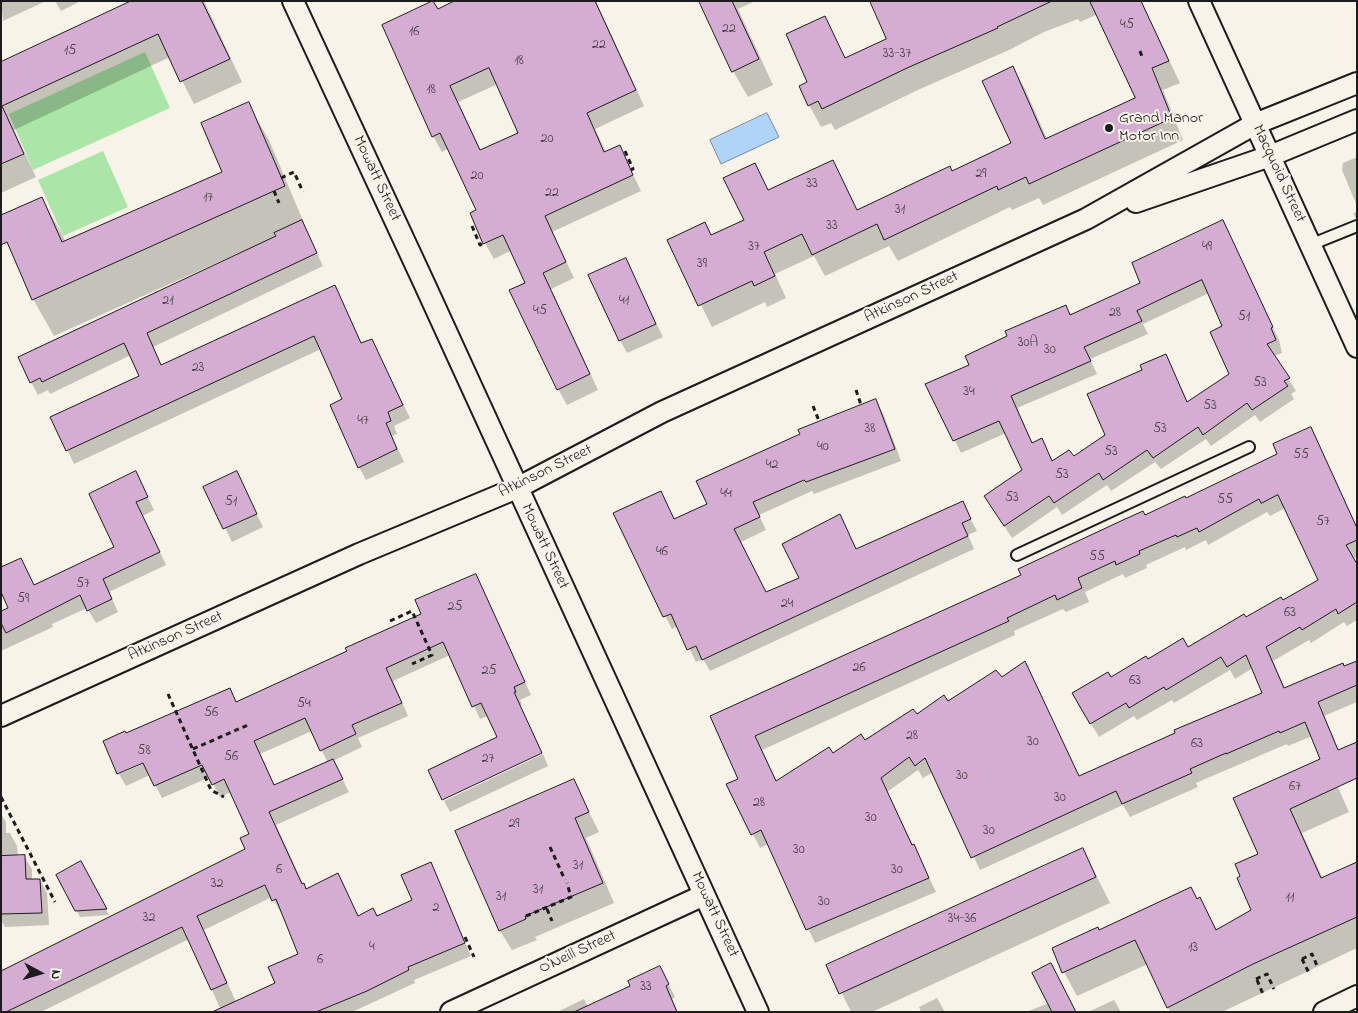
<!DOCTYPE html>
<html>
<head>
<meta charset="utf-8">
<style>
	body { margin:0 }
	#map { position:relative; width:1358px; height:1013px; overflow:hidden; background:#f7f3e8; font-family:"Indie Flower",sans-serif }
	canvas { display:block }
	.frame { position:absolute; inset:0; border:2px solid #1c1c1c; pointer-events:none }
	.north { position:absolute; left:15px; top:948px; width:50px; height:50px; -webkit-text-stroke:4px #f7f3e8; paint-order:stroke; rotate:96deg; font-size:14px; font-weight:700; line-height:20px; text-align:center; color:#1c1c1c }
	.north::after { content:''; display:block; margin:auto; width:18px; height:22px; background:#1c1c1c; clip-path:polygon(50% 0,100% 100%,50% 72%,0 100%) }
</style>
</head>
<body>
<div id="map">
<canvas width="1358" height="1013"></canvas>
<div class="frame"></div>
<div class="north">N</div>
</div>
<script>
const ctx = document.querySelector('canvas').getContext('2d');
ctx.lineJoin = 'round';
function paint(path, color) { ctx.fillStyle = color; ctx.fill(path, 'evenodd'); }
function trace(path, color, width, dash) { ctx.strokeStyle = color; ctx.lineWidth = width; ctx.lineCap = dash ? 'butt' : 'round'; ctx.setLineDash(dash || []); ctx.stroke(path); }
function label(font, color, halo, rows, align = 'center') {
  ctx.font = font + ' "Indie Flower",sans-serif'; ctx.lineWidth = 4; ctx.setLineDash([]); ctx.textBaseline = 'middle'; ctx.strokeStyle = halo; ctx.fillStyle = color; for (const [text, x, y, turn = 0] of rows) {
    ctx.save(); ctx.translate(x, y); ctx.rotate((+turn || 0) * Math.PI / 180); ctx.textAlign = isNaN(turn) ? turn : align; if (halo) ctx.strokeText(text, 0, 0); ctx.fillText(text, 0, 0); ctx.restore();
  }
}
paint(new Path2D(`
	M 145,52 L 170,108 L 33,170 L 9,114 Z
	M 103,151 L 128,207 L 63,236 L 38,180 Z`), '#ace5a8');
const water = new Path2D(`
	M 767,113 L 779,137 L 721,164 L 710,140 Z`);
paint(water, '#afd4f8');
trace(water, '#748aa0', 1);
paint(new Path2D(`
	M 1,1 L 46,1 L 3,21 Z
	M 55,1 L 81,1 L 61,11 Z
	M 134,1 L 204,1 L 242,82 L 194,104 L 170,57 L 14,130 L 36,177 L 1,193 L 1,63 Z
	M 457,1 L 596,1 L 644,106 L 595,129 L 606,152 L 619,146 L 641,191 L 552,232 L 574,278 L 551,289 L 598,390 L 567,405 L 558,389 L 527,283 L 512,250 L 494,259 L 485,243 L 478,211 L 449,148 L 442,152 L 433,136 L 438,10 ZM 498,84 L 520,133 L 481,151 L 458,102 Z
	M 701,1 L 755,1 L 738,9 L 773,85 L 748,97 L 733,71 Z
	M 970,1 L 1141,1 L 1180,83 L 1163,90 L 1183,140 L 1043,205 L 1039,198 L 1012,210 L 1010,207 L 898,261 L 889,246 L 825,276 L 814,256 L 775,274 L 786,298 L 767,307 L 765,302 L 712,327 L 669,240 L 711,236 L 745,220 L 755,164 L 769,191 L 833,161 L 858,211 L 952,172 L 1012,144 L 1013,68 L 1025,89 L 1047,139 L 1137,99 L 1098,14 L 1080,22 L 1078,19 L 1044,32 L 1009,50 L 920,89 L 835,130 L 831,123 L 821,127 L 809,105 L 809,83 L 825,18 L 846,59 Z
	M 248,104 L 269,140 L 304,223 L 303,224 L 323,266 L 153,347 L 162,366 L 334,286 L 362,344 L 378,353 L 410,418 L 394,426 L 397,434 L 392,436 L 404,462 L 366,480 L 359,467 L 344,400 L 321,349 L 74,464 L 52,417 L 140,376 L 131,355 L 50,394 L 48,390 L 38,395 L 31,382 L 242,254 L 241,252 L 54,336 L 33,299 L 1,230 L 42,198 L 66,242 L 224,173 Z
	M 1357,157 L 1357,206 L 1342,170 L 1343,163 Z
	M 1357,212 L 1357,221 L 1353,213 Z
	M 1229,234 L 1279,340 L 1282,353 L 1274,356 L 1296,391 L 1291,394 L 1294,399 L 1260,422 L 1255,415 L 1211,446 L 1206,439 L 1161,469 L 1155,462 L 1111,491 L 1107,485 L 1062,515 L 1057,507 L 1012,538 L 993,509 L 1024,471 L 1006,433 L 961,453 L 927,385 L 970,366 L 1009,337 L 1065,306 L 1070,316 L 1142,283 ZM 1209,293 L 1224,327 L 1230,374 L 1188,403 L 1166,355 L 1144,370 L 1107,435 L 1073,458 L 1053,462 L 1041,440 L 1033,444 L 1017,408 L 1097,374 L 1090,359 L 1148,334 L 1143,324 Z
	M 625,259 L 663,337 L 627,353 L 620,340 Z
	M 876,401 L 883,413 L 901,461 L 814,494 L 812,491 L 759,515 L 766,530 L 741,542 L 766,593 L 801,579 L 839,515 L 857,550 L 962,503 L 977,531 L 968,535 L 974,549 L 710,671 L 703,659 L 696,662 L 678,626 L 672,629 L 665,616 L 614,513 L 660,493 L 674,520 L 709,505 Z
	M 1311,429 L 1357,527 L 1357,557 L 1352,559 L 1357,567 L 1357,620 L 1347,626 L 1344,622 L 1311,643 L 1309,640 L 1273,661 L 1285,688 L 1357,662 L 1357,702 L 1324,716 L 1335,740 L 1319,747 L 1312,736 L 1288,746 L 1287,744 L 1196,783 L 1198,787 L 1130,817 L 1123,805 L 980,870 L 933,772 L 923,778 L 918,770 L 887,792 L 936,892 L 815,943 L 768,844 L 760,848 L 728,785 L 739,779 L 712,717 L 1186,500 L 1279,454 ZM 1285,508 L 1319,580 L 1283,602 L 1188,649 L 1148,661 L 1073,693 L 1099,737 L 1134,716 L 1137,720 L 1172,700 L 1174,703 L 1230,670 L 1235,679 L 1253,668 L 1264,693 L 1079,778 L 1025,663 L 1002,679 L 916,716 L 777,782 L 762,750 L 1015,635 L 1014,631 L 1063,609 L 1066,612 L 1089,602 L 1085,592 L 1123,574 L 1125,578 L 1147,568 L 1146,565 L 1185,547 L 1186,550 L 1206,540 L 1208,545 L 1267,512 L 1270,516 Z
	M 136,473 L 154,510 L 143,516 L 166,565 L 109,592 L 118,612 L 96,623 L 87,608 L 52,624 L 53,627 L 1,651 L 1,613 L 10,608 L 21,560 L 34,586 L 116,548 Z
	M 236,473 L 263,527 L 232,542 L 205,487 Z
	M 482,589 L 531,695 L 520,700 L 522,704 L 520,705 L 542,752 L 442,799 L 499,738 L 488,716 L 480,719 L 450,655 L 393,681 L 408,716 L 358,738 L 362,747 L 333,761 L 349,792 L 276,825 L 306,890 L 337,875 L 359,917 L 377,918 L 413,901 L 430,863 L 471,956 L 414,980 L 415,983 L 352,1012 L 212,1012 L 220,1008 L 189,939 L 41,1012 L 1,1012 L 247,850 L 250,834 L 231,792 L 220,797 L 210,777 L 162,798 L 150,775 L 126,786 L 119,774 L 150,761 L 126,735 L 229,689 L 237,703 ZM 312,731 L 328,763 L 275,786 L 260,754 ZM 272,897 L 281,913 L 283,912 L 300,955 L 276,984 L 236,1002 L 204,930 Z
	M 543,754 L 548,766 L 450,812 L 444,801 Z
	M 573,780 L 599,832 L 586,838 L 614,903 L 535,937 L 537,940 L 512,950 L 500,931 L 457,832 Z
	M 1336,783 L 1349,812 L 1302,833 L 1323,879 L 1357,864 L 1357,948 L 1222,1012 L 1170,1012 L 1148,964 L 1077,996 L 1064,972 L 1099,931 L 1200,899 L 1217,931 L 1253,911 L 1259,854 L 1235,799 Z
	M 1,814 L 6,822 L 6,833 L 10,833 L 17,846 L 18,857 L 24,856 L 32,869 L 32,880 L 40,880 L 47,893 L 49,925 L 5,927 L 1,920 Z
	M 1083,849 L 1110,903 L 872,1012 L 851,1012 L 828,965 Z
	M 81,863 L 109,915 L 80,917 L 58,875 Z
	M 660,967 L 675,997 L 672,999 L 678,1012 L 559,1011 L 584,999 L 588,1007 L 632,986 Z
	M 937,998 L 945,1012 L 921,1012 L 919,1007 Z
	M 1114,1000 L 1121,1012 L 1088,1012 Z
	M 1049,1003 L 1076,1012 L 1026,1012 Z`), '#0003');
const building = new Path2D(`
	M 131,1 L 202,1 L 230,59 L 180,82 L 158,34 L 2,106 L 24,154 L 1,164 L 1,62 Z
	M 433,1 L 438,9 L 454,1 L 595,1 L 636,90 L 587,113 L 604,152 L 620,145 L 633,175 L 545,216 L 566,262 L 543,273 L 590,374 L 557,390 L 509,290 L 525,283 L 503,235 L 483,244 L 470,213 L 476,210 L 440,133 L 432,137 L 382,25 ZM 489,68 L 518,133 L 480,150 L 450,86 Z
	M 699,1 L 732,1 L 759,59 L 732,72 Z
	M 870,1 L 1052,1 L 997,27 L 998,28 L 907,68 L 822,109 L 818,101 L 808,106 L 799,86 L 807,82 L 786,34 L 825,16 L 845,58 L 886,39 Z
	M 1090,1 L 1141,1 L 1169,61 L 1152,68 L 1172,118 L 1029,184 L 1026,177 L 998,190 L 997,186 L 884,240 L 877,224 L 812,255 L 802,234 L 764,252 L 775,276 L 754,286 L 752,281 L 698,306 L 667,240 L 705,222 L 711,235 L 744,220 L 723,178 L 755,163 L 768,190 L 833,160 L 857,210 L 950,166 L 952,171 L 1011,143 L 982,81 L 1013,66 L 1045,139 L 1135,98 Z
	M 249,102 L 285,186 L 32,300 L 7,242 L 1,245 L 1,215 L 42,197 L 62,242 L 222,172 L 201,123 Z
	M 302,220 L 317,253 L 147,333 L 161,365 L 335,285 L 361,343 L 372,339 L 403,405 L 388,412 L 391,421 L 386,423 L 397,449 L 358,468 L 330,405 L 342,399 L 314,336 L 66,451 L 50,417 L 139,376 L 124,343 L 42,382 L 40,378 L 30,383 L 18,357 L 276,236 L 274,233 Z
	M 1223,220 L 1273,327 L 1271,328 L 1276,340 L 1267,344 L 1290,378 L 1284,381 L 1288,386 L 1252,410 L 1247,403 L 1203,435 L 1198,427 L 1153,458 L 1147,450 L 1103,480 L 1099,473 L 1054,503 L 1049,496 L 1004,526 L 984,496 L 1022,470 L 999,421 L 953,441 L 925,384 L 969,365 L 965,356 L 1007,336 L 1005,331 L 1066,305 L 1070,315 L 1140,283 L 1132,263 ZM 1202,280 L 1222,326 L 1210,332 L 1229,374 L 1187,402 L 1166,354 L 1140,365 L 1142,370 L 1087,394 L 1105,435 L 1074,456 L 1069,450 L 1052,461 L 1042,438 L 1032,443 L 1011,396 L 1091,361 L 1084,347 L 1142,321 L 1137,311 Z
	M 626,258 L 656,324 L 619,341 L 588,275 Z
	M 876,399 L 895,449 L 806,482 L 804,480 L 753,502 L 760,517 L 734,529 L 766,592 L 799,578 L 782,544 L 840,514 L 856,549 L 963,501 L 971,519 L 962,523 L 968,536 L 702,660 L 696,646 L 687,650 L 671,614 L 663,617 L 613,513 L 661,491 L 674,519 L 707,504 L 696,481 L 800,434 L 798,430 Z
	M 1311,427 L 1357,528 L 1357,540 L 1346,545 L 1357,564 L 1357,602 L 1338,614 L 1336,609 L 1302,630 L 1300,627 L 1266,647 L 1284,688 L 1343,663 L 1344,666 L 1357,661 L 1357,685 L 1318,702 L 1338,750 L 1357,742 L 1357,778 L 1290,809 L 1321,878 L 1357,862 L 1357,917 L 1253,964 L 1167,1008 L 1135,940 L 1062,973 L 1052,948 L 1098,927 L 1099,930 L 1191,887 L 1197,899 L 1200,897 L 1216,930 L 1251,910 L 1237,878 L 1240,876 L 1235,864 L 1258,854 L 1233,798 L 1320,759 L 1305,722 L 1280,733 L 1279,731 L 1226,754 L 1226,753 L 1190,769 L 1192,773 L 1122,804 L 1116,791 L 971,858 L 925,758 L 915,766 L 909,757 L 881,778 L 912,845 L 914,844 L 929,878 L 806,930 L 761,830 L 751,835 L 726,784 L 738,779 L 710,716 L 1021,575 L 1018,569 L 1123,520 L 1143,511 L 1145,515 L 1185,496 L 1186,498 L 1277,454 L 1273,444 ZM 1278,495 L 1318,580 L 1283,600 L 1281,597 L 1246,617 L 1244,614 L 1188,647 L 1183,638 L 1148,659 L 1146,656 L 1111,677 L 1108,672 L 1072,693 L 1090,724 L 1126,703 L 1129,708 L 1164,687 L 1166,690 L 1221,657 L 1227,667 L 1246,655 L 1262,693 L 1174,730 L 1175,733 L 1079,776 L 1025,661 L 1002,677 L 996,670 L 948,701 L 944,695 L 917,714 L 913,709 L 865,740 L 861,734 L 833,753 L 829,747 L 776,781 L 755,736 L 1009,621 L 1007,618 L 1055,595 L 1057,600 L 1082,588 L 1078,578 L 1115,561 L 1116,565 L 1140,554 L 1139,551 L 1176,535 L 1177,537 L 1197,528 L 1199,532 L 1259,499 L 1261,503 Z
	M 136,471 L 148,497 L 136,502 L 160,552 L 103,579 L 112,599 L 87,611 L 80,595 L 6,633 L 1,623 L 1,611 L 8,608 L 1,592 L 1,567 L 21,558 L 34,585 L 114,547 L 89,494 Z
	M 237,471 L 257,514 L 223,529 L 203,487 Z
	M 476,574 L 525,682 L 514,687 L 516,692 L 514,692 L 542,753 L 442,800 L 428,770 L 497,737 L 481,703 L 472,707 L 443,642 L 386,668 L 402,703 L 352,725 L 356,734 L 320,751 L 305,718 L 254,741 L 274,785 L 333,759 L 343,779 L 269,812 L 302,884 L 304,883 L 306,889 L 338,873 L 358,916 L 373,908 L 377,916 L 412,900 L 401,875 L 431,862 L 465,943 L 408,967 L 409,970 L 367,991 L 316,1012 L 212,1012 L 275,983 L 268,967 L 298,954 L 276,899 L 272,901 L 265,885 L 197,916 L 227,983 L 211,990 L 182,927 L 6,1012 L 1,1012 L 1,971 L 245,849 L 240,838 L 249,834 L 224,779 L 212,785 L 202,765 L 154,786 L 143,763 L 117,774 L 103,741 L 125,731 L 126,733 L 230,688 L 236,702 L 347,651 L 345,648 L 421,614 L 415,600 Z
	M 574,779 L 589,812 L 575,818 L 603,883 L 525,916 L 526,919 L 499,931 L 455,831 Z
	M 1083,848 L 1096,877 L 839,994 L 826,965 Z
	M 25,855 L 26,879 L 40,879 L 42,913 L 1,914 L 1,856 Z
	M 81,861 L 107,909 L 75,911 L 56,875 Z
	M 1051,963 L 1076,1012 L 1052,1012 L 1032,973 Z
	M 660,966 L 669,984 L 666,986 L 677,1012 L 574,1012 L 630,986 L 628,981 Z`);
paint(building, '#d5acd2');
trace(building, '#1c1c1c', 1);
const service = new Path2D(`
	M 1310,245 L 1357,226
	M 1017,555 L 1249,447`);
const minor = new Path2D(`
	M 293,1 C 450,337 604,674 758,1012
	M 1199,1 L 1357,347
	M 1136,202 L 1270,156 L 1357,120
	M 1,716 L 359,554 L 517,488 L 662,412 L 1086,219 L 1255,124 L 1357,83
	M 451,1012 L 704,895
	M 1324,1012 L 1357,996`);
trace(service, '#1c1c1c', 14);
trace(minor, '#1c1c1c', 24);
trace(new Path2D(`
	M 1140,51 L 1143,59
	M 625,151 L 633,169 L 631,170
	M 281,178 L 294,172 L 303,192
	M 274,191 L 279,203
	M 472,226 L 480,245 L 483,243
	M 856,390 L 861,405
	M 813,406 L 819,421
	M 390,621 L 412,611 L 432,655 L 412,664
	M 168,694 L 211,790 L 224,797
	M 193,749 L 250,724
	M 1,797 L 55,902
	M 550,847 L 565,880
	M 547,909 L 552,921
	M 526,916 L 571,897 L 567,883
	M 465,937 L 474,957
	M 1302,959 L 1312,954 L 1318,968
	M 1302,959 L 1309,973
	M 1256,979 L 1267,974 L 1274,989
	M 1257,980 L 1263,994
	M 324,1011 L 324,1012`), '#1c1c1c', 3, [5, 4]);
trace(service, '#f7f3e8', 10);
trace(minor, '#f7f3e8', 20);
for (const [x, y, r, color] of [
	[1109,128,5,"#1c1c1c"]
]) { const dot = new Path2D(); dot.arc(x, y, r, 0, 2 * Math.PI); ctx.fillStyle = color; ctx.fill(dot); trace(dot, '#f7f3e8', 2); }
label('14px', '#4a404a', null, [
	["45",1127,26],
	["22",729,30],
	["16",414,33],
	["22",599,46],
	["15",70,52],
	["33-37",897,55],
	["18",519,62],
	["18",431,91],
	["20",547,140],
	["29",981,175],
	["20",477,177],
	["33",812,185],
	["22",552,194],
	["17",208,199],
	["31",900,211],
	["33",832,227],
	["37",754,248],
	["49",1207,248],
	["39",702,265],
	["21",168,302],
	["41",624,302],
	["45",540,312],
	["28",1115,314],
	["51",1244,318],
	["30A",1028,344],
	["30",1050,351],
	["23",198,369],
	["53",1260,384],
	["34",969,393],
	["53",1210,407],
	["47",363,422],
	["38",870,430],
	["53",1160,430],
	["40",823,448],
	["53",1111,453],
	["55",1301,456],
	["42",772,466],
	["53",1062,476],
	["44",726,495],
	["53",1012,499],
	["55",1225,501],
	["51",231,503],
	["57",1323,523],
	["46",662,553],
	["55",1097,558],
	["57",83,585],
	["59",23,600],
	["24",787,605],
	["25",455,608],
	["63",1290,614],
	["26",859,669],
	["25",489,672],
	["63",1135,682],
	["54",304,705],
	["56",211,714],
	["28",912,737],
	["30",1033,743],
	["63",1197,745],
	["58",144,752],
	["56",231,758],
	["27",488,760],
	["30",962,777],
	["67",1295,788],
	["30",1060,799],
	["28",759,804],
	["30",871,819],
	["29",514,825],
	["30",989,832],
	["30",799,851],
	["31",578,867],
	["6",279,871],
	["30",897,871],
	["32",217,885],
	["31",538,891],
	["31",501,898],
	["11",1290,899],
	["30",824,903],
	["2",436,909],
	["32",149,919],
	["34-36",962,920],
	["4",372,948],
	["13",1193,949],
	["6",320,961],
	["33",646,988]
]);
label('16px', '#1c1c1c', '#f7f3e8', [
	["Grand Manor",1119,119],
	["Motor Inn",1119,137]
], 'left');
label('16px', '#1c1c1c', '#f7f3e8', [
	["Macquoid Street",1278,174,65],
	["Mowatt Street",376,179,65],
	["Atkinson Street",912,298,-25],
	["Atkinson Street",546,472,-26],
	["Mowatt Street",544,547,65],
	["Atkinson Street",176,637,-24],
	["Mowatt Street",714,915,65],
	["O'Neill Street",578,953,-25]
]);
</script>
</body>
</html>
